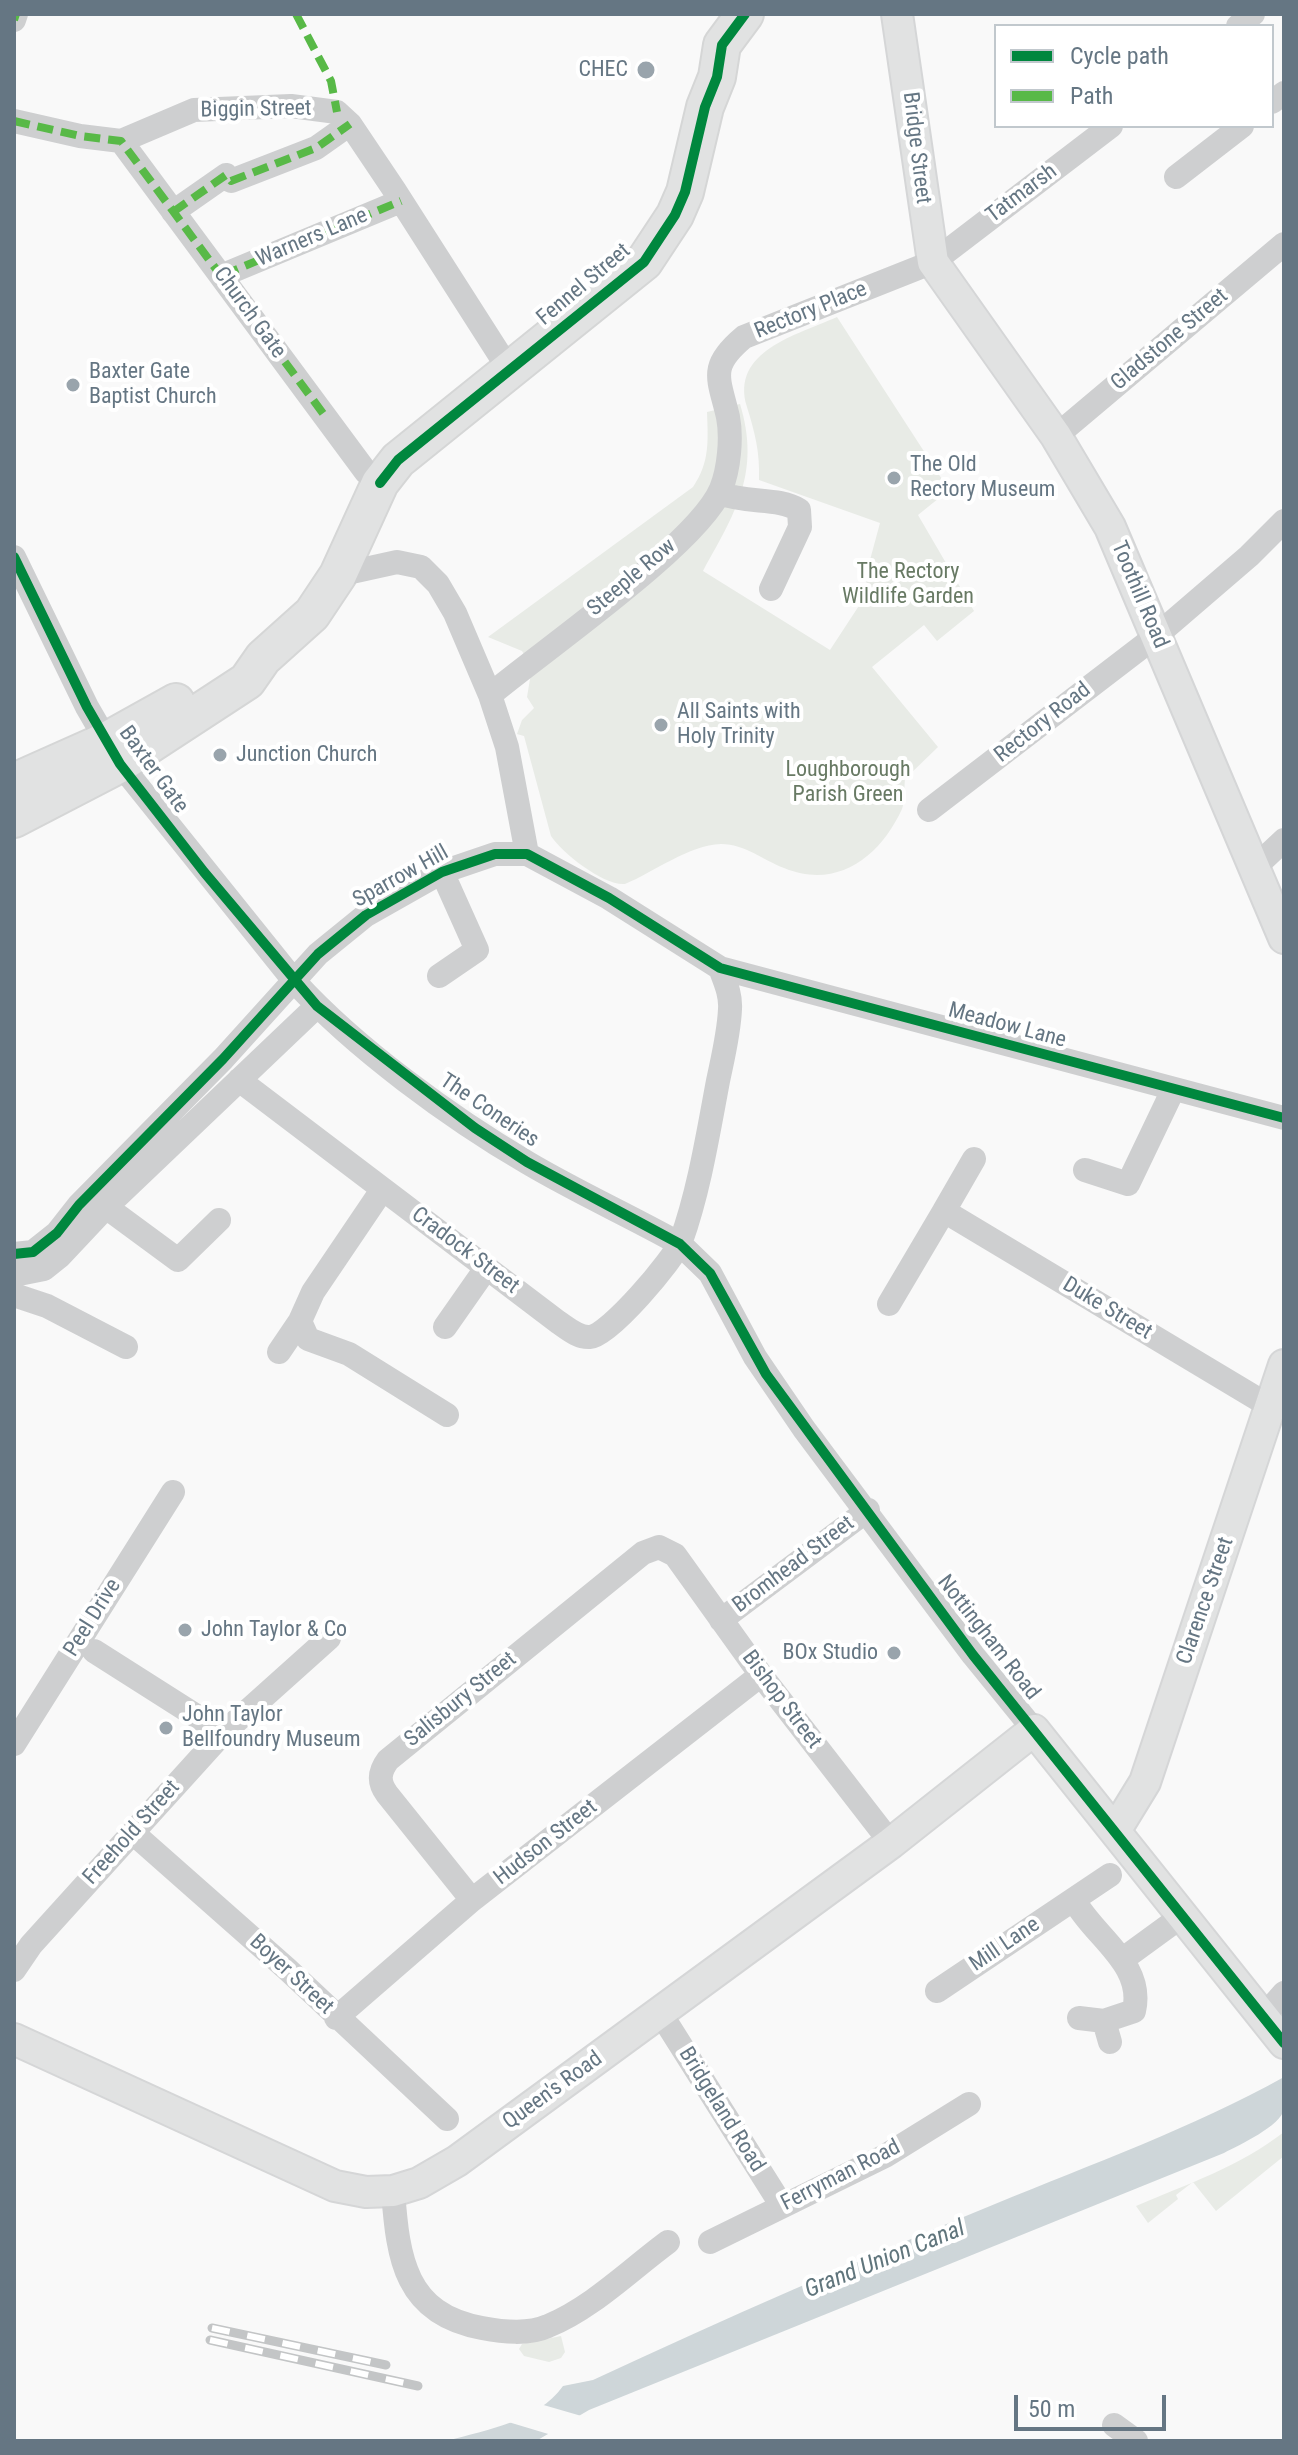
<!DOCTYPE html>
<html>
<head>
<meta charset="utf-8">
<style>
	body { margin:0 }
	#map { position:relative; width:1298px; height:2455px; overflow:hidden; background:#f9f9f9; font-family:"Roboto Condensed",sans-serif }
	canvas { display:block }
	.frame { position:absolute; inset:0; border:16px solid #657683; pointer-events:none }
	.legend { position:absolute; left:994px; top:24px; width:280px; height:104px; box-sizing:border-box; background:#fff; border:2px solid #c1c8cd; margin:0; padding:10px 14px; list-style:none; font-size:24px; color:#657683 }
	.legend li { display:flex; align-items:center; gap:16px; height:40px }
	.legend b { width:40px; border:2px solid #c1c8cd }
	.scale { position:absolute; left:1014px; top:2395px; width:152px; height:36px; box-sizing:border-box; border:4px solid #657683; border-top:0; padding-left:10px; font-size:24px; line-height:28px; white-space:nowrap; color:#657683; -webkit-text-stroke:6px #fff; paint-order:stroke }
</style>
</head>
<body>
<div id="map">
<canvas width="1298" height="2455"></canvas>
<div class="frame"></div>
<ul class="legend">
<li><b style="height:10px;background:#00873e"></b>Cycle path</li>
<li><b style="height:10px;background:#58b947"></b>Path</li>
</ul>
<div class="scale">50 m</div>
</div>
<script>
const ctx = document.querySelector('canvas').getContext('2d');
ctx.lineJoin = 'round';
function paint(path, color) { ctx.fillStyle = color; ctx.fill(path, 'evenodd'); }
function trace(path, color, width, dash) { ctx.strokeStyle = color; ctx.lineWidth = width; ctx.lineCap = dash ? 'butt' : 'round'; ctx.setLineDash(dash || []); ctx.stroke(path); }
function label(font, color, halo, rows, align = 'center') {
  ctx.font = font + ' "Roboto Condensed",sans-serif'; ctx.lineWidth = 8; ctx.setLineDash([]); ctx.textBaseline = 'middle'; ctx.strokeStyle = halo; ctx.fillStyle = color; for (const [text, x, y, turn = 0] of rows) {
    ctx.save(); ctx.translate(x, y); ctx.rotate((+turn || 0) * Math.PI / 180); ctx.textAlign = isNaN(turn) ? turn : align; if (halo) ctx.strokeText(text, 0, 0); ctx.fillText(text, 0, 0); ctx.restore();
  }
}
paint(new Path2D(`
	M 837,317 L 949,490 L 918,515 L 974,611 L 937,641 L 924,625 L 872,667 L 938,747 L 905,779 C 904,788 905,801 902,809 C 880,857 837,890 784,868 C 763,860 745,844 721,844 C 689,845 654,872 625,884 C 604,886 562,853 551,836 L 524,736 L 517,734 L 522,720 L 534,708 L 527,697 L 532,667 L 522,651 L 488,637 L 693,487 C 710,462 708,441 707,412 L 740,404 C 761,473 735,513 703,571 L 830,650 L 866,595 L 867,571 L 880,523 L 759,480 C 760,452 755,433 747,407 C 730,351 797,335 837,317 Z
	M 1284,2132 L 1284,2156 L 1216,2211 L 1193,2182 L 1176,2195 L 1178,2199 L 1148,2223 L 1136,2206 C 1187,2184 1239,2167 1284,2132 Z
	M 561,2336 L 565,2352 L 561,2358 L 549,2362 L 524,2356 L 519,2349 L 522,2344 Z`), '#e8ebe6');
paint(new Path2D(`
	M 1284,2077 C 1284,2087 1286,2099 1284,2109 C 1281,2126 1239,2145 1224,2153 L 589,2410 L 536,2441 L 447,2441 C 488,2429 537,2422 563,2386 L 593,2380 C 726,2318 859,2260 995,2204 C 1092,2164 1192,2128 1284,2077 Z`), '#ced6d9');
paint(new Path2D(`
	M 540,2404 L 585,2417 L 555,2436 L 505,2421 Z`), '#f9f9f9');
const major = new Path2D(`
	M 897,14 L 933,262 L 1056,436 L 1110,527 L 1284,938
	M 1115,1831 L 1145,1782 L 1284,1365
	M 14,2039 L 335,2186 L 366,2192 L 393,2191 L 419,2183 L 457,2161 L 891,1843 L 1034,1730 L 1284,2043`);
const highway = new Path2D(`
	M 14,782 L 106,741 L 176,702
	M 14,819 L 120,764 L 247,681 L 263,658 L 312,614 L 338,575 L 380,483 L 398,460 L 644,262 L 675,215 L 685,192 L 705,107 L 717,77 L 722,45 L 745,14`);
trace(major, '#d5d6d7', 34);
trace(highway, '#d5d6d6', 40);
trace(new Path2D(`
	M 14,20 L 16,14
	M 1238,26 L 1253,14
	M 1272,102 L 1284,93
	M 14,121 L 80,136 L 121,141 L 194,110 L 291,106 L 337,112 L 350,124 L 395,191 L 510,371
	M 121,141 L 366,472 L 380,483
	M 1176,177 L 1242,126
	M 173,212 L 226,175 L 231,181 L 316,148 L 350,124
	M 223,275 L 401,201
	M 1056,436 L 1284,244
	M 719,493 C 748,504 778,497 799,510 L 800,527 L 771,589
	M 14,557 L 87,707 L 120,764 L 295,982 C 355,1048 451,1118 528,1163 C 577,1192 630,1216 680,1244 L 710,1273 L 755,1357 L 804,1429 L 973,1655 L 1034,1730
	M 338,575 L 397,562 L 421,567 L 438,584 L 455,613 L 490,695 L 507,747 L 527,854
	M 490,695 C 542,651 698,544 721,489 C 729,469 732,438 728,417 C 719,378 708,367 744,337 L 933,262 L 1111,126
	M 929,810 L 1156,636 L 1249,556 L 1284,521
	M 1253,869 L 1284,840
	M 439,976 L 477,950 L 442,872
	M 239,1080 L 558,1322 C 567,1328 578,1338 590,1337 C 609,1336 674,1259 681,1241 C 699,1191 708,1134 718,1081 C 723,1057 729,1033 730,1009 C 731,994 725,982 720,968
	M 974,1159 L 944,1211 L 1271,1407
	M 1085,1170 L 1128,1184 L 1173,1090
	M 382,1190 L 313,1292 L 300,1321 L 308,1339 L 349,1354 L 447,1415
	M 106,1207 L 178,1260 L 219,1220
	M 14,1254 L 33,1252 L 57,1233 L 79,1205 L 223,1059 L 318,954 L 366,915 L 442,872 L 495,854 L 527,854 L 609,898 L 720,968 L 1284,1118
	M 14,1275 L 44,1269 L 59,1257 L 106,1207 L 317,1006
	M 17,1296 L 47,1306 L 126,1347
	M 889,1304 L 944,1211
	M 445,1327 L 487,1267
	M 279,1352 L 300,1321
	M 721,1620 L 868,1510
	M 94,1651 L 223,1733
	M 14,1744 L 173,1492
	M 133,1833 L 287,1969 L 447,2119
	M 472,1900 L 387,1794 C 378,1782 379,1772 388,1760 L 643,1553 L 659,1547 L 675,1555 L 761,1675 L 891,1843
	M 1074,1900 C 1094,1937 1145,1964 1134,2011 L 1104,2021
	M 1123,1959 L 1182,1916
	M 14,1970 L 31,1945 L 223,1733 L 329,1638
	M 937,1991 L 1110,1875
	M 661,2014 L 782,2206
	M 336,2018 L 472,1900 L 761,1675
	M 1079,2018 L 1104,2021 L 1110,2042
	M 1262,2018 L 1284,1993
	M 393,2191 C 398,2259 405,2314 482,2328 C 503,2332 528,2335 548,2326 C 592,2308 630,2270 668,2242
	M 710,2242 L 885,2156 L 969,2104
	M 1114,2425 L 1136,2441`), '#cecfd0', 24);
trace(major, '#e1e2e2', 30);
trace(highway, '#e1e2e2', 36);
const rail = new Path2D(`
	M 212,2328 L 386,2365
	M 210,2340 L 418,2386`);
trace(rail, '#c3c5c6', 9);
trace(rail, '#fff', 6, [18]);
trace(new Path2D(`
	M 296,14 L 331,81 L 337,112
	M 14,20 L 16,14
	M 14,121 L 80,136 L 121,141 L 325,416
	M 173,212 L 226,175 L 231,181 L 316,148 L 350,124
	M 223,275 L 401,201`), '#58b947', 8, [16, 8]);
trace(new Path2D(`
	M 380,483 L 398,460 L 644,262 L 675,215 L 685,192 L 705,107 L 717,77 L 722,45 L 745,14
	M 14,557 L 87,707 L 120,764 L 204,872 L 317,1006 L 475,1128 L 527,1162 L 680,1244 L 710,1273 L 766,1374 L 973,1655 L 1284,2043
	M 14,1254 L 33,1252 L 57,1233 L 79,1205 L 223,1059 L 318,954 L 366,915 L 442,872 L 495,854 L 527,854 L 609,898 L 720,968 L 1284,1118`), '#00873e', 10);
for (const [x, y, r, color] of [
	[646,70,10,"#99a4ac"],
	[73,385,8,"#99a4ac"],
	[894,478,8,"#99a4ac"],
	[661,725,8,"#99a4ac"],
	[220,755,8,"#99a4ac"],
	[185,1630,8,"#99a4ac"],
	[894,1653,8,"#99a4ac"],
	[166,1728,8,"#99a4ac"]
]) { const dot = new Path2D(); dot.arc(x, y, r, 0, 2 * Math.PI); ctx.fillStyle = color; ctx.fill(dot); trace(dot, '#fff', 3); }
label('22px', '#657683', '#fff', [
	["CHEC",628,70,"right"],
	["Baxter Gate",89,372],
	["Baptist Church",89,397],
	["The Old",910,465],
	["Rectory Museum",910,490],
	["All Saints with",677,712],
	["Holy Trinity",677,737],
	["Junction Church",236,755],
	["John Taylor & Co",201,1630],
	["BOx Studio",878,1653,"right"],
	["John Taylor",182,1715],
	["Bellfoundry Museum",182,1740]
], 'left');
label('22px', '#657683', '#fff', [
	["Biggin Street",256,110,-1],
	["Bridge Street",916,148,83],
	["Tatmarsh",1022,194,-37],
	["Warners Lane",312,238,-23],
	["Fennel Street",584,285,-40],
	["Rectory Place",811,311,-22],
	["Church Gate",249,313,54],
	["Gladstone Street",1170,340,-40],
	["Steeple Row",632,578,-40],
	["Toothill Road",1139,595,67],
	["Rectory Road",1043,723,-38],
	["Baxter Gate",153,770,54],
	["Sparrow Hill",401,877,-29],
	["Meadow Lane",1007,1026,15],
	["The Coneries",489,1111,34],
	["Cradock Street",465,1251,37],
	["Duke Street",1107,1309,31],
	["Bromhead Street",794,1565,-37],
	["Clarence Street",1206,1601,-71],
	["Peel Drive",93,1618,-58],
	["Nottingham Road",988,1638,52],
	["Salisbury Street",461,1700,-39],
	["Bishop Street",781,1700,53],
	["Freehold Street",132,1833,-48],
	["Hudson Street",546,1843,-38],
	["Mill Lane",1005,1945,-34],
	["Boyer Street",291,1975,43],
	["Queen's Road",553,2091,-36],
	["Bridgeland Road",721,2110,58],
	["Ferryman Road",841,2176,-27]
]);
label('22px', '#687a64', '#fff', [
	["The Rectory",908,572],
	["Wildlife Garden",908,597],
	["Loughborough",848,770],
	["Parish Green",848,795]
]);
label('italic 24px', '#60757c', '#fff', [
	["Grand Union Canal",885,2260,-22]
]);
</script>
</body>
</html>
